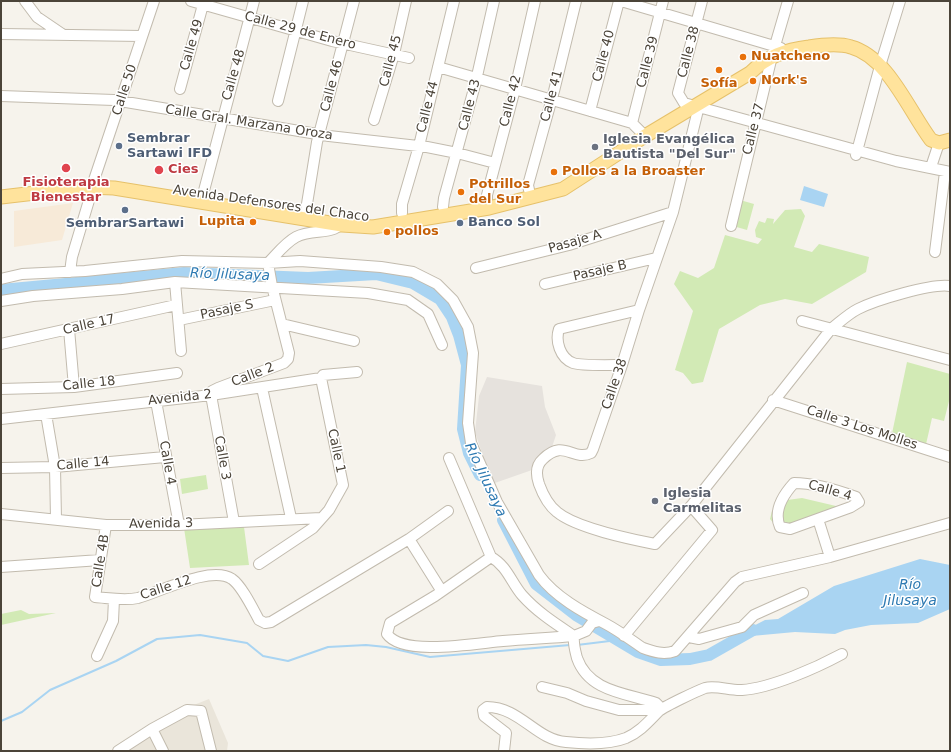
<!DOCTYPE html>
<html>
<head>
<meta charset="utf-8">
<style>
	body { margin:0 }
	#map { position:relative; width:951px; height:752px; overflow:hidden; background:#f6f3ec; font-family:"DejaVu Sans",sans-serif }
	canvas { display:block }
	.frame { position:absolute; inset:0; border:2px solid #4b4439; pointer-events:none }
</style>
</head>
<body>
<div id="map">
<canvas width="951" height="752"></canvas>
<div class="frame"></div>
</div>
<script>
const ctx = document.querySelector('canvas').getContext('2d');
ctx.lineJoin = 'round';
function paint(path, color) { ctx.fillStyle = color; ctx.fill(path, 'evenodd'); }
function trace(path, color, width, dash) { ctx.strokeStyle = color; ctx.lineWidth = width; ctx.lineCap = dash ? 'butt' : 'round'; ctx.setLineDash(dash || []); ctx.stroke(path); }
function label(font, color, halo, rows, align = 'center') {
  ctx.font = font + ' "DejaVu Sans",sans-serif'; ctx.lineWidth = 3; ctx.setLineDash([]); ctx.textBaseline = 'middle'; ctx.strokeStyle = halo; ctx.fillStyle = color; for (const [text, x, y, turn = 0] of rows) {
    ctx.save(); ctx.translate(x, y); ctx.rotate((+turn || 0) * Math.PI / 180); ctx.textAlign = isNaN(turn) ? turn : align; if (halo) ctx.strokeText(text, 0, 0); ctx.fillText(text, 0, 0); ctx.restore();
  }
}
paint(new Path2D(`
	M 209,699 L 228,743 L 227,751 L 115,751 L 176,712 Z`), '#eae5da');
paint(new Path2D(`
	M 73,203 L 62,240 L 14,247 L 14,211 Z`), '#f7ead8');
paint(new Path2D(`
	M 487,377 L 542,386 L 545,407 L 556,435 L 552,447 L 542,454 L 532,470 L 492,484 L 475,432 L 479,396 Z`), '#e6e2dd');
paint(new Path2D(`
	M 740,200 L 754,204 L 747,230 L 733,226 Z
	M 801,209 L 805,216 L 794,247 L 812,252 L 819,244 L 869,257 L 866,272 L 812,304 L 785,299 L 760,305 L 719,329 L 703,382 L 692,384 L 683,373 L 675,370 L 693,311 L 674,284 L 680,271 L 698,278 L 714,268 L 725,235 L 758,244 L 762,239 L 756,237 L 755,230 L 759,221 L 765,223 L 767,218 L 774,219 L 773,224 L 785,210 Z
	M 907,362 L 950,374 L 950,397 L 944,421 L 932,418 L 924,453 L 890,443 Z
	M 206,475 L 208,489 L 182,494 L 180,479 Z
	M 802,498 L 836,506 L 840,510 L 799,525 L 775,525 L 770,519 L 772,511 L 780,501 Z
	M 244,527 L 249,565 L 190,568 L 184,528 Z
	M 21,610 L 29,614 L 56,613 L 1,625 L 1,614 Z`), '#d2eab5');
paint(new Path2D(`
	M 804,186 L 828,194 L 824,207 L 800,200 Z
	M 920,559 L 950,565 L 950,609 L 918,623 L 871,625 L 845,630 L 835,634 L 795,632 L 730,638 L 765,620 L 778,619 L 834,586 Z`), '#a9d4f2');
trace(new Path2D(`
	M 577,645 L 618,640
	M 1,721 L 22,712 L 50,690 L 116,661 L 157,639 L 200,635 L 247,643 L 263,656 L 288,661 L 328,647 L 366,645 L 386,647 L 430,657 L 570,645`), '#a9d4f2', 2);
trace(new Path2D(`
	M 1,290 L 184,273 L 308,278 L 376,274 L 413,283 L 440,299 L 452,317 L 459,335 L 467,365 L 463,429 L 469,453 L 480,475
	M 503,520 L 536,584 L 576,615 L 638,652 L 661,660 L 690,659 L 709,655 L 753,630`), '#a9d4f2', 12);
const minor = new Path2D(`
	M 25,1 L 37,17 L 62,34
	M 191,1 L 332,41 L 409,58
	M 621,1 L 781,48
	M 702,1 L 678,93 L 684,103 L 896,161 L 950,172
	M 1,34 L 142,36
	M 438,67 L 632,123 L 645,136
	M 180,89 L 204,1
	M 1,96 L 114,100 L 329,136 L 427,147 L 457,153 L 495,163
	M 278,101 L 303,1
	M 694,106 L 697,114 L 673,212 L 639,310 L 622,365 L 593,449 L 591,453 C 573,462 564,438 543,459 C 535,466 536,475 539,484 C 543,495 548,505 557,512 C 576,528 630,539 655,544 L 691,506 L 831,329 C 840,322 848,314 858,309 C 876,300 932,283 950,286
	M 590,111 L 619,1
	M 374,120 L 394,54 L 406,1
	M 632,123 L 663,1
	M 856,155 L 880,66 L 900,1
	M 931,167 L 939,143
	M 94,180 L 154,1
	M 529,190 L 528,185 L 554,91 L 576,1
	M 487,200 L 487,195 L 515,89 L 535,1
	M 201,202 L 254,1
	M 443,207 L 444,198 L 475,85 L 494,1
	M 402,213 L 402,204 L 419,146 L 454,1
	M 303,218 L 306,210 L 317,142 L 354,1
	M 731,226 L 772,56 L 788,1
	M 935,252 L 945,172
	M 476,268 L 569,245 L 673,212
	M 70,272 L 72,257 L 93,187
	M 1,279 L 22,274 L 85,271 L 182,261 L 268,263 L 300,261 L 381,267 L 413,272 L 437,284 L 453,300 L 468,327 L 473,353 L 468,423 L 471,443 L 497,502 L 539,575 C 555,597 583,612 606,624 C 619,631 631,640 643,648 C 654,652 664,655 675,651 L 735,582 L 742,577 L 830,557 L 950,523
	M 175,282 L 181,351
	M 545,284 L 656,258
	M 1,301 L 33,296 L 122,289 L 175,282 L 368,293 L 408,300 L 428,314 L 442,345
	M 179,320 L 275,300
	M 802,321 L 950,360
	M 282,324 L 354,341
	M 69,329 L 74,387
	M 1,344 L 176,305
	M 622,365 C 612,365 581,366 573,363 C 560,358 555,341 559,329 L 639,310
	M 262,388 L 291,518
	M 1,389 L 74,387 L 177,373
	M 773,400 L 950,457
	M 156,401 L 179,525
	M 46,414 L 55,467 L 56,519
	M 1,419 L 211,395 L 321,378 L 323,375 L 357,372
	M 449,458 L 491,557 C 507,566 511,582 522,595 C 537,612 556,624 574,636
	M 1,468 L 55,467 L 165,457
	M 794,483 C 814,483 837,490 856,497 L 859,502 L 851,507 L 790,529 L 780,527 C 773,511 783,495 794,483 Z
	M 1,514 L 106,525 L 179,525 L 321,518
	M 818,519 L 830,557
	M 234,522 L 211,395 L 212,391 L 218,388 L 284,363 L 288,359 L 289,353 L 272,286 L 268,263 C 277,254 285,243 296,237 C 315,227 336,238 346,217
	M 106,525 L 95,597 C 109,598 124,601 138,598 C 160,592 211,565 232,579 C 242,586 253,609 259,620 L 265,623 L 271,622 L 409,539 L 448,511
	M 409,539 L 441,590
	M 491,557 L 435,596 L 390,623 L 387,634 C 403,657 478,643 503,641 C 527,639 550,638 574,636 L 586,631 L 592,623 L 599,621
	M 259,564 L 313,528 L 329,510 L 343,485 L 321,378
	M 1,567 L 100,560
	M 574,636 C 573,644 575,650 577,658 C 589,692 626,693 656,703 L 659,706 L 660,710
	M 624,636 L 712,530 L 691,506
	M 689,637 L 699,639 L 742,627 L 754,615 L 803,593
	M 97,656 L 113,621 L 114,599
	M 542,687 L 567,693 L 586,701 L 619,710 L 660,710
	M 152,729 L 163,751
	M 118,751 L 152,729 L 187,710 L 201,711 L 211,751
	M 504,751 L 506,733 L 484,716 L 483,710 L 487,707 C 520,707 536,740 566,742 C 585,744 608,745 626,738 C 640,732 649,721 659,711 C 665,706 697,691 705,688 C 716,685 731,691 742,690 C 771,688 816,668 842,654`);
const major = new Path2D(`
	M 1,197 L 87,187 L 114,188 L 342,225 L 373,227 L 489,208 L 563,189 L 645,136 L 750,73 C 767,56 786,50 809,47 C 822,45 838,43 851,47 C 888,57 909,111 931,140 L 939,143 L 950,140`);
trace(minor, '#c2bbae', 12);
trace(major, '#e6c16a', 15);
trace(minor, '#fff', 10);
trace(major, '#ffe39c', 13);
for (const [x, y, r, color] of [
	[743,57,4,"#e8710a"],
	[719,70,4,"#e8710a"],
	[753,81,4,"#e8710a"],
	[119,146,4,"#5c6f8a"],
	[595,147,4,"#6b7280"],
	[66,168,5,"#e0444e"],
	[159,170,5,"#e0444e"],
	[554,172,4,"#e8710a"],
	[461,192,4,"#e8710a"],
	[125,210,4,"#5c6f8a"],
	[253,222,4,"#e8710a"],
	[460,223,4,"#5c6f8a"],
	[387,232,4,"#e8710a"],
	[655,501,4,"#6b7280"]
]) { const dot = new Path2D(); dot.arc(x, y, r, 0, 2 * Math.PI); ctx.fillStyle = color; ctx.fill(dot); trace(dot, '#fff', 1.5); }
label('13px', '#4b4439', '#fff', [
	["Calle 29 de Enero",300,31,15],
	["Calle 49",192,45,-74],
	["Calle 38",689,52,-76],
	["Calle 40",604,56,-75],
	["Calle 45",391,61,-75],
	["Calle 39",648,62,-76],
	["Calle 48",234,75,-74],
	["Calle 46",332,86,-75],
	["Calle 50",125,90,-72],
	["Calle 41",552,96,-75],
	["Calle 42",511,101,-76],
	["Calle 43",470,105,-76],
	["Calle 44",428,107,-76],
	["Calle Gral. Marzana Oroza",249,123,9],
	["Calle 37",754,129,-76],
	["Avenida Defensores del Chaco",271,204,8],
	["Pasaje A",575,242,-16],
	["Pasaje B",600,271,-13],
	["Pasaje S",227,310,-12],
	["Calle 17",89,325,-13],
	["Calle 2",253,375,-21],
	["Calle 18",89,384,-6],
	["Calle 38",615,384,-71],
	["Avenida 2",180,398,-6],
	["Calle 3 Los Molles",862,428,18],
	["Calle 1",336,451,78],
	["Calle 3",222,458,80],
	["Calle 4",167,463,80],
	["Calle 14",83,464,-5],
	["Calle 4",830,491,16],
	["Avenida 3",161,524,-1],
	["Calle 4B",101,561,-81],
	["Calle 12",166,588,-18]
]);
label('bold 13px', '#c56008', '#fff', [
	["Nuatcheno",751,57],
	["Nork's",761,81],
	["Sofía",719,84,"center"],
	["Pollos a la Broaster",562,172],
	["Potrillos",469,185],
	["del Sur",469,200],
	["Lupita",245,222,"right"],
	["pollos",395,232]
], 'left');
label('bold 13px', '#4e5e75', '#fff', [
	["Sembrar",127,139],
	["Sartawi IFD",127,154],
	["Banco Sol",468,223],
	["SembrarSartawi",125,224,"center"]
], 'left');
label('bold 13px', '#5b616d', '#fff', [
	["Iglesia Evangélica",603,140],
	["Bautista \"Del Sur\"",603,155],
	["Iglesia",663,494],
	["Carmelitas",663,509]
], 'left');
label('bold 13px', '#be3a42', '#fff', [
	["Cies",168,170],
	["Fisioterapia",66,183,"center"],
	["Bienestar",66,198,"center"]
], 'left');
label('italic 14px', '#2e7ab2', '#fff', [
	["Río Jilusaya",230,275,2],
	["Río Jilusaya",485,480,65],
	["Río",910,585],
	["Jilusaya",910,601]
]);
</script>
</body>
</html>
